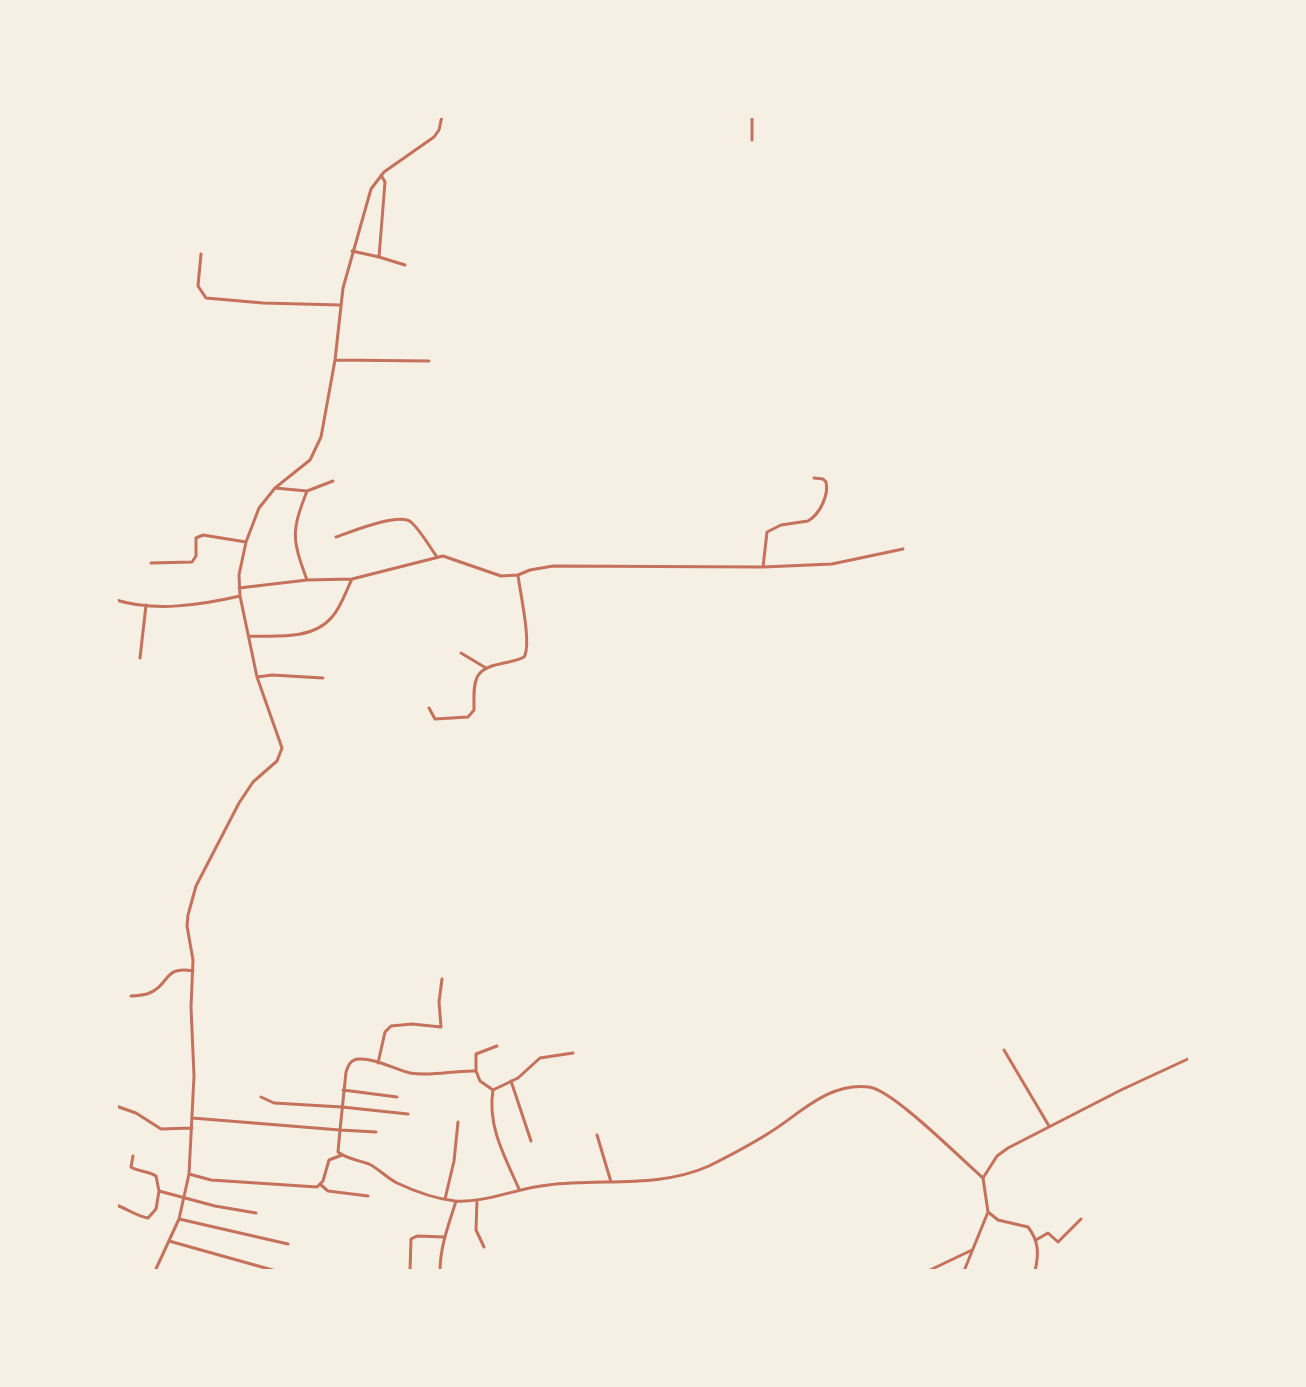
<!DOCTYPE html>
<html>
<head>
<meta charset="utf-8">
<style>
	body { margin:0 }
	#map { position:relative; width:1306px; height:1387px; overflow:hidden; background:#f6efe4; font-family:"Noto Sans",sans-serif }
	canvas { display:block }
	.frame { position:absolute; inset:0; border:118px solid #f6efe4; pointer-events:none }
</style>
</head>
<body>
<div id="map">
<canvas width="1306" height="1387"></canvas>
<div class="frame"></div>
</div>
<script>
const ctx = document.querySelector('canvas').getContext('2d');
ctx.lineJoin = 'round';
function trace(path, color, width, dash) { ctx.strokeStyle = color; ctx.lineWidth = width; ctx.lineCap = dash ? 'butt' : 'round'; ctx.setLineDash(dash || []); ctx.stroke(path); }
trace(new Path2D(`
	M 752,116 L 752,140
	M 352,251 L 379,257 L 385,182 L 381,175
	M 201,254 L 198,286 L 206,298 L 263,303 L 340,305
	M 379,257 L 405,265
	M 335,360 L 429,361
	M 275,488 L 307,491 L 333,481
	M 336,537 C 351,532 399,512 411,522 C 421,531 429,546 437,557
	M 151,563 L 192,562 L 196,556 L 196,538 L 203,535 L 246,542
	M 763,567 L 767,532 L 781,525 L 808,521 C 820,514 829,495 826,482 L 823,479 L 814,478
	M 307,580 C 292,539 291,532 307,491
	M 239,588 L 307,580 L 352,579 L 443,556 L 501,576 L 518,575 L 530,570 L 553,566 L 763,567 L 832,564 L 903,549
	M 116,600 C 155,612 201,605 240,596
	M 249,636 C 276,636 313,640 332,617 C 341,607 346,591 352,579
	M 461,653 L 486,668
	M 140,658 L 146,605
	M 257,677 L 272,675 L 323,678
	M 429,708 L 435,719 L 468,717 L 474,710 C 474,685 471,669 500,664 C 508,662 517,661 524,657 C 532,644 520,593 518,575
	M 131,996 C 136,996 142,995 147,994 C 170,986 163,965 193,971
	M 1004,1050 L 1049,1126
	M 378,1063 L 385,1032 L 391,1026 L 412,1024 L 441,1027 L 439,1002 L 442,979
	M 476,1071 L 476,1054 L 497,1046
	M 511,1081 L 531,1141
	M 343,1090 L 397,1097
	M 493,1090 C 487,1126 505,1157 519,1189
	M 261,1097 L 274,1103 L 342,1107 L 408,1114
	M 116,1106 L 136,1113 L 161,1129 L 192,1128
	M 192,1118 L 340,1130 L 346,1072 C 348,1066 350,1060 358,1059 C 375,1058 394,1069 410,1073 C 432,1077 454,1070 476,1071 L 480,1081 L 493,1090 L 518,1078 L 540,1058 L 573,1053
	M 376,1132 L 340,1130 L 338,1152 C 347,1159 358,1160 369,1164 C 379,1169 387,1178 397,1183 C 414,1191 437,1199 455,1201 C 486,1203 517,1188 548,1185 C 602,1178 657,1189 709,1166 C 729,1156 750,1145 769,1133 C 800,1114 828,1082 869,1087 C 893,1090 961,1159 983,1178
	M 597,1135 L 611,1182
	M 133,1156 L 131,1167 C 139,1172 149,1171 156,1176 L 159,1191 L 215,1206 L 256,1213
	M 189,1174 L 211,1180 L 317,1187 L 323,1181 L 329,1160 L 342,1155
	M 321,1185 L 328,1191 L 368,1196
	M 445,1199 L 454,1161 L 458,1122
	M 477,1200 L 476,1230 L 484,1247
	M 116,1205 C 128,1209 136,1216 148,1218 L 156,1209 L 159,1191
	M 179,1219 L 288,1244
	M 1036,1240 L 1048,1233 L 1058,1242 L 1081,1219
	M 169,1241 L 276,1271
	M 155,1271 L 179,1219 L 189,1174 L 194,1076 L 191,1007 L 193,960 L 187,926 L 188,915 L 196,886 L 239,803 L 253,782 L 277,761 L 282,748 L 257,677 L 240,596 L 239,575 L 246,542 L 259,508 L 275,488 L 310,460 L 321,437 L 335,360 L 343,288 L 371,189 L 384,172 L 434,137 L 439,130 L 442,116
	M 410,1271 L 411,1239 L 417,1236 L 444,1237
	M 440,1271 C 440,1246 449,1224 456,1201
	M 928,1271 L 972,1250
	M 964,1271 L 988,1212
	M 1035,1271 C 1039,1254 1039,1241 1028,1227 L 998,1220 L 988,1212 L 983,1178 L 997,1156 L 1008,1148 L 1121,1090 L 1190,1058`), '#c5725c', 3);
</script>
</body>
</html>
